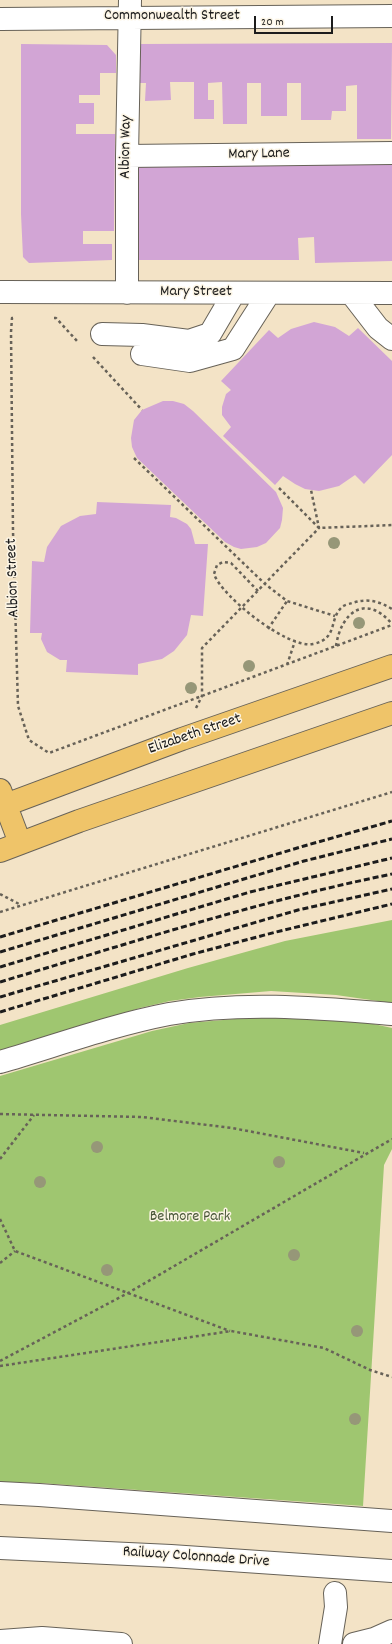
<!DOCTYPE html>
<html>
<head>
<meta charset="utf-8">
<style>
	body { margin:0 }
	#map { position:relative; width:392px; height:1644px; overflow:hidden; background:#f3e3c6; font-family:Dekko,sans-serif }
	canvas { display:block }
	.scale { position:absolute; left:254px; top:16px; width:79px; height:18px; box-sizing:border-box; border:2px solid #1c1c1c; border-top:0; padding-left:5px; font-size:12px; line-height:14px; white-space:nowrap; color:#1c1c1c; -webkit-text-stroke:3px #fcf5e5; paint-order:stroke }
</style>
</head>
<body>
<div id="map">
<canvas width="392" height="1644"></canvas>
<div class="scale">20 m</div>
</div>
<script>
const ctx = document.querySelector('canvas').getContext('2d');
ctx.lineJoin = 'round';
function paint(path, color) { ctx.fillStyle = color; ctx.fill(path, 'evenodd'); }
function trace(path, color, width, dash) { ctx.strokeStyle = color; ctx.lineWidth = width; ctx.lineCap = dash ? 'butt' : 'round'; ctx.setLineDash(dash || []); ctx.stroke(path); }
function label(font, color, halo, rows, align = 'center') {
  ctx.font = font + ' Dekko,sans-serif'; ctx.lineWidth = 3; ctx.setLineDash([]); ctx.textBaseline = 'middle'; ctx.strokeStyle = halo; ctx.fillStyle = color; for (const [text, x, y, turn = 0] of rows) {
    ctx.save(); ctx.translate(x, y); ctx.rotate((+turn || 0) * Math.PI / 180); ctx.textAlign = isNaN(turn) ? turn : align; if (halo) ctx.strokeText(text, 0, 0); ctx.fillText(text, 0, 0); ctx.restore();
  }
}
paint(new Path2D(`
	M 392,920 L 392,1003 L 336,995 L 271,991 L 200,997 L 170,1001 L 140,1008 L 0,1052 L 0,1025 L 188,968 L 285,941 Z
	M 269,1016 L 355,1020 L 392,1028 L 392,1149 L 384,1165 L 363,1506 L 40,1483 L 0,1482 L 0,1076 L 152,1031 L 189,1023 Z`), '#9fc670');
paint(new Path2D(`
	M 392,43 L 391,139 L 357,139 L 357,85 L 346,86 L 346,111 L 332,111 L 331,120 L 301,120 L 301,83 L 287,83 L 287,116 L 261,116 L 261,83 L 247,83 L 247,124 L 223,124 L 222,82 L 208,83 L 208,100 L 214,100 L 214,119 L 194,119 L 194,82 L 170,82 L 171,100 L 145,101 L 146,83 L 140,83 L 139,44 Z
	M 21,44 L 107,45 L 116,55 L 116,73 L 100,73 L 100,95 L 79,95 L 79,103 L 94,103 L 94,124 L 76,124 L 76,134 L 115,134 L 114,231 L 83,231 L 83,244 L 112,244 L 112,260 L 29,263 L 23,257 L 21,214 Z
	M 392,162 L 392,261 L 315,263 L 314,237 L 298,238 L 299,260 L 138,260 L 138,164 Z
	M 314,322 L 335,327 L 349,336 L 358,328 L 392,361 L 392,455 L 364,484 L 355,475 L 339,486 L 319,491 L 305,489 L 295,484 L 283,476 L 275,485 L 223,436 L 231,427 L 222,415 L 222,407 L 226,394 L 231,390 L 221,381 L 269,330 L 278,338 L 291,329 Z
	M 163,401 L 173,401 L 184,404 L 193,411 L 276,492 L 283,508 L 282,520 L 280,528 L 266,543 L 257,547 L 241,549 L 234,547 L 225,542 L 137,458 L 132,447 L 131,438 L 134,420 L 142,410 Z
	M 97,502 L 171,505 L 170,517 L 176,518 L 187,524 L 191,529 L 195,544 L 208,544 L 203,616 L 191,615 L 187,635 L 174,651 L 162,659 L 138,664 L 138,675 L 66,672 L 67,660 L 60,660 L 47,652 L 41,639 L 42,633 L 30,633 L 32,561 L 44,562 L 47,547 L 61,526 L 80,516 L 96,514 Z`), '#d2a5d5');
const minor = new Path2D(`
	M 0,19 L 392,16
	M 127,156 L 392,153
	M 0,292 L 392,293
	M 127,293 L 127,156 L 130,0
	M 351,293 L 378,328 L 392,339
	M 102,334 L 142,335 L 189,341 L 210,334 L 234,293
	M 142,354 L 190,361 L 233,349 L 269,293
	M 0,1062 C 55,1046 112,1025 169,1014 C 242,1001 318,1008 392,1014
	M 0,1493 L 39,1495 L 392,1521
	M 0,1548 L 171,1556 L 392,1571
	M 0,1641 L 42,1638 L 121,1644
	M 330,1644 L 336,1607 L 335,1593
	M 354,1644 L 374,1639 L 392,1631`);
const major = new Path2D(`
	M 0,790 L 20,843
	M 0,807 L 182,739 L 392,666
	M 0,851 L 79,821 L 392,713`);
trace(minor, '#676258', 24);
trace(major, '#676258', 24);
trace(new Path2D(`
	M 13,318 L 12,318 L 11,332 L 13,531 L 18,706 L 29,740 L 49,753 L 392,625
	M 54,318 L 56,318 L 77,341
	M 93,357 L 142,410
	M 134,458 L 265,584 L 287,601 L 335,616
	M 279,488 L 319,528 L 392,525
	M 258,591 L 231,563 L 223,562 L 217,565 L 214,574 C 222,597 288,649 313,644 C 338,639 329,620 341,608 C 343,605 349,604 352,603 C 367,598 379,601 392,609
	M 268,629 L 287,601
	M 336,646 C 341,612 366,593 392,624
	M 287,665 L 295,641
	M 196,708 L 202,696 L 202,648 L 319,528 L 311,490
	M 0,894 L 21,905
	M 0,912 L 392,792
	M 0,1114 L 142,1117 L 232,1128 L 364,1153
	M 0,1159 L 34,1115
	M 0,1219 L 15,1251 L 230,1331
	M 0,1263 L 15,1251
	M 0,1361 L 128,1293 L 392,1139
	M 0,1366 L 231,1331 L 324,1348 L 370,1370 L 392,1377`), '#676258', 2.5, [3, 3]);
trace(minor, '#fff', 22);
trace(major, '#efc469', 22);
trace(new Path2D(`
	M 0,937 L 304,846 L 392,821
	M 0,952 L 304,861 L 392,839
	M 0,967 L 250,892 L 392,858
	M 0,982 C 130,943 259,901 392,874
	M 0,997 L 298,910 L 392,889
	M 0,1012 L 193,954 L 276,932 L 392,904`), '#1c1c1c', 3, [6, 3]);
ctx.fillStyle = '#969778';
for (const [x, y] of [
	[334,543],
	[359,623],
	[249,666],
	[191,688],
	[97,1147],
	[279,1162],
	[40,1182],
	[294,1255],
	[107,1270],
	[357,1331],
	[355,1419]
]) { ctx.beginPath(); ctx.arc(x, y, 6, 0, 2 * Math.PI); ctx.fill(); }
label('16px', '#1c1c1c', '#fcf5e5', [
	["Commonwealth Street",172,17],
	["Albion Way",127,147,-89],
	["Mary Lane",259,155,-1],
	["Mary Street",196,293],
	["Albion Street",14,578,-92],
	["Elizabeth Street",195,735,-19],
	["Railway Colonnade Drive",196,1558,4]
]);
label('16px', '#4a5839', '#fcf5e5', [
	["Belmore Park",190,1218]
]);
</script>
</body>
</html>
